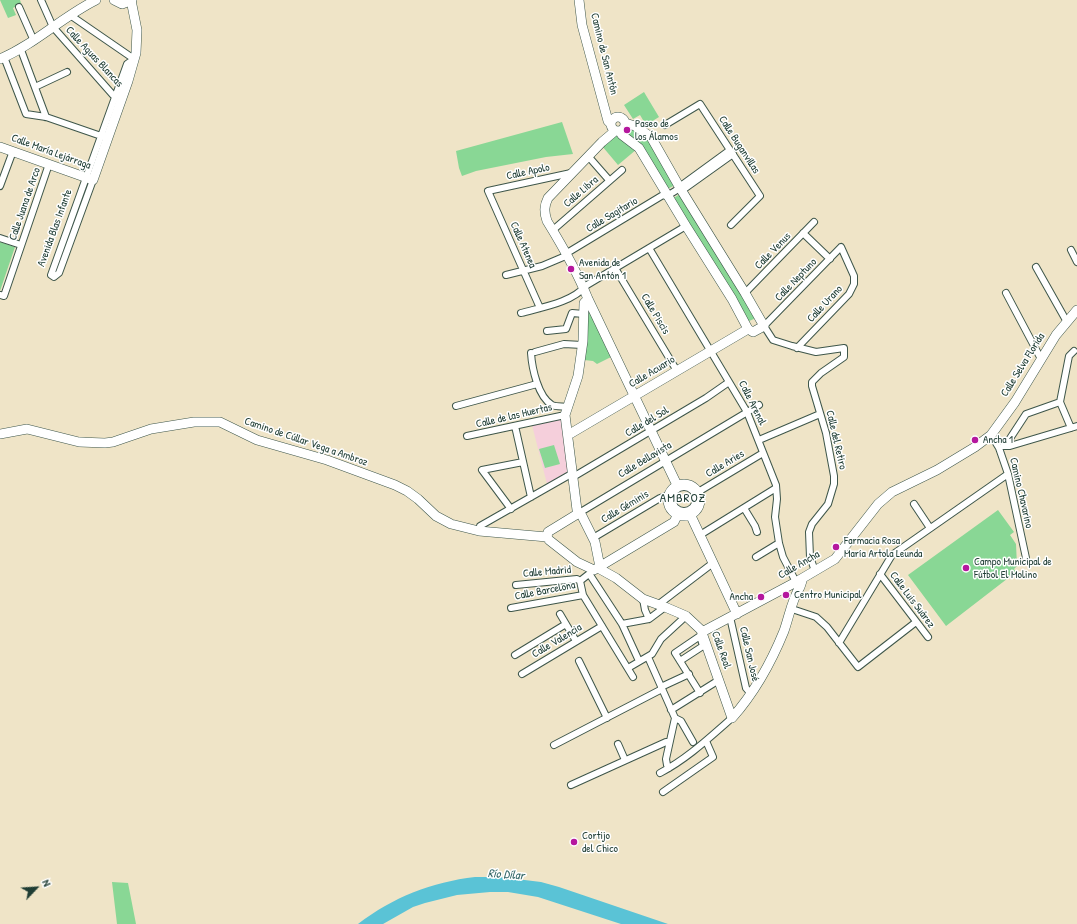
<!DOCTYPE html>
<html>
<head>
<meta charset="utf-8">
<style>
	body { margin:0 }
	#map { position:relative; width:1077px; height:924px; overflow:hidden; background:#efe4c7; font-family:"Patrick Hand",sans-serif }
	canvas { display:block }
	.north { position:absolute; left:16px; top:868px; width:40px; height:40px; -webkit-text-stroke:3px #fff; paint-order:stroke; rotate:65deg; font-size:11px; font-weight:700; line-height:16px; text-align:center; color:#1f3d34 }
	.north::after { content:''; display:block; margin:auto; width:14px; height:18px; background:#1f3d34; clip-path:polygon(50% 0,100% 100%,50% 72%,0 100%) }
</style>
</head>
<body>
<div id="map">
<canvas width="1077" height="924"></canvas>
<div class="north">N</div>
</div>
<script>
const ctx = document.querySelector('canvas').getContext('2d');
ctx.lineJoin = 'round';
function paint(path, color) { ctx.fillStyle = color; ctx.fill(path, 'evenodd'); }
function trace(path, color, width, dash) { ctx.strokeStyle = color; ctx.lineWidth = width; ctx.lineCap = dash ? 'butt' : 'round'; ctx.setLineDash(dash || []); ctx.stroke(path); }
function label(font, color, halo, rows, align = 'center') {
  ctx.font = font + ' "Patrick Hand",sans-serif'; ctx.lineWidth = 3; ctx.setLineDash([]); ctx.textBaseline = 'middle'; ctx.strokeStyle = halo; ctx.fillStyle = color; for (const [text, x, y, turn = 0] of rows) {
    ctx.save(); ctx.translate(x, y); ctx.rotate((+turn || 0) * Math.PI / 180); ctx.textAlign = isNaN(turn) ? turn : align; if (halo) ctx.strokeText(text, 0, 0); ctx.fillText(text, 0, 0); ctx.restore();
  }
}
paint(new Path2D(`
	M 562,418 L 569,471 L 547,484 L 532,425 Z`), '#f5cfdb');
paint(new Path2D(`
	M 0,0 L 20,0 L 21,3 L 13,8 L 16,15 L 8,18 Z
	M 644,92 L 659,117 L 646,125 L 640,115 L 633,119 L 624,105 Z
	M 562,122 L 573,154 L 546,157 L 476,171 L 462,176 L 459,168 L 456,151 Z
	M 628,126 L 649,138 L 675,185 L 666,190 L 625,132 Z
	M 616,135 L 637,149 L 618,165 L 602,146 Z
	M 680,194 L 756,318 L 747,322 L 672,199 Z
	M 0,242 L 15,247 L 0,291 Z
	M 587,311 L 590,311 L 611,357 L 597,364 L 593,361 L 584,360 Z
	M 554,445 L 560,464 L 545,468 L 539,449 Z
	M 998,510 L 1014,532 L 1010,535 L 1016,544 L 1017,566 L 1014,569 L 1016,572 L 946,626 L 908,575 Z
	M 112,882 L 128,883 L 136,924 L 117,924 Z`), '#89d795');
paint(new Path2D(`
	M 475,877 L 500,877 L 541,882 L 559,887 L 668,924 L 621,924 L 538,897 L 508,892 L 490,892 L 457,895 L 425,903 L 413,907 L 383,924 L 358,924 C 393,897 432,882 475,877 Z`), '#5ac3d6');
const street = new Path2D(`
	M 41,0 L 53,27 L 113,95 L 118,97
	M 19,7 L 34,41
	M 70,15 L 134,59 L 127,64 L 51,275 L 54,277 L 59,273 L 93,180
	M 21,50 L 46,117
	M 4,57 L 26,114 L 46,117 L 104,137
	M 35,87 L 67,72
	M 665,125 L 700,104 L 760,196 L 731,225
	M 588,156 L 609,180
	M 0,186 L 13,151
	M 680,188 L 684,189 L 733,154
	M 553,230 L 622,170
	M 803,233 L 830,259
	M 0,238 L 21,245
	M 649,248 L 747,412 L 776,485 L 777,499 L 775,517 L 779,543 L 783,557 L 796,582
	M 1071,250 L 1077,262
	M 567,253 L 663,195 L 667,196 L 680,188 L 682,185 L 730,150
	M 1036,267 L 1067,322
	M 615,268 L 677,371
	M 506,275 L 542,266 L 568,255
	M 745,293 L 814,222
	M 1006,293 L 1041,359
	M 0,295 L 4,296 L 49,164
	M 540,308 L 488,191 L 571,173
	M 521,313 C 543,307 571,303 587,285 L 686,226
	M 547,331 L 566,329 L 572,313 L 584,314
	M 797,348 L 849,294 L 854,284 L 854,276 L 841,247 L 764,326 L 773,340 L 792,346 L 816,352 L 844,348 L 844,357 L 821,373 L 812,382 L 812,386 L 826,433 L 834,476 L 834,484 L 828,504 L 812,524 L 809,532 L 810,557 L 815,571
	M 535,352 L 564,344 L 582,345
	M 531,353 C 532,368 538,397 552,405 C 556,407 564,406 568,407
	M 1060,402 L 1071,428
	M 456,406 L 537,384
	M 515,426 L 531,497
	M 991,435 L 999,448 L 1008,474 L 1026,558
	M 467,436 L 565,415
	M 759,440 L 820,414
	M 1004,445 L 1009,440 L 1026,414 L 1060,402 L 1069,356 L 1074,351
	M 1003,446 L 1010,446 L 1077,426
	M 573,477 L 706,398 L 729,382
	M672 499a12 12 0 1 1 24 0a12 12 0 1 1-24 0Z
	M 698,492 L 763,453
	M 914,504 L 930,528
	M 744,508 L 755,526 L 757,532
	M 511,509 L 482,470 L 523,462
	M 579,513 L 759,405
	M 479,531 L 480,526 L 573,473
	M 700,535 L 776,488
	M 593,538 L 660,498 L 669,495
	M 756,557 L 779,543
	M 594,570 L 580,581 L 583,595 L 633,677
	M 880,574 L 928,637
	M 590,575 L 622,624 L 639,661
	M 516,585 L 577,579 L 580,581
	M 643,599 L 645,610 L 649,619
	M 659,604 L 713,563
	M 511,608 L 583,595
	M 792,609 L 816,617 L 827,627 L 858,667 L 916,622
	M 560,614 L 576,641
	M 730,617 L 746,688 L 751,694
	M 622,624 L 649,619 L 665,607
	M 700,636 L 703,646 L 680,661 L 675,653 Z
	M 839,643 L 892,555 L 1008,474
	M 515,655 L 566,624
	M 648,657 L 675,718 L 681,721 L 693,742
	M 579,661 L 607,718
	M 680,661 L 700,693
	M 628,668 L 652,654 L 661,639 L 686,616
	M 522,674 L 602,626
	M 661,687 L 689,674
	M 671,710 L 719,680
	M 618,744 L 625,760
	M 554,745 L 662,689
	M 669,768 L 667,765 L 666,759 L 675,718
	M 660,773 C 687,759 709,738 732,718
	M 571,785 L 666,742 L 669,742
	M 663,792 L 713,757 L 706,741`);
const secondary = new Path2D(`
	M 114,0 L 122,4 L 132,0
	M 579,0 L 582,25 L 608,121 L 611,124
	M 0,59 C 35,44 62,17 96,0
	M611 124a7 7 0 1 1 14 0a7 7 0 1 1-14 0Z
	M 615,131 L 602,142 L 548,198 C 544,206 544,212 547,221 C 563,247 577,271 588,299 L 677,485
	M 620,132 L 622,135 L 639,148 L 686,226 L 732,299 L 748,329 L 753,332 L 764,326 L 745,293 L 680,188 L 651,137 L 635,126 L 625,123
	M 0,147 L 93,180 L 128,81 L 136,53 L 137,30 L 131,0
	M 588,299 L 584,303 L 583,341 L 578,376 L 565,415 L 577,510 L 582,516 L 595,542 L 600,567
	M 0,434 L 27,429 L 79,442 L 105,443 L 113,442 L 151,429 L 194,422 L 220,422 L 257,440 L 327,460 L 395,485 L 407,491 L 418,499 L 436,516 L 451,524 L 479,531 L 547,537
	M 568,435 L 748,329
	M668 500a16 16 0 1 1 32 0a16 16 0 1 1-32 0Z
	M 690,514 L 737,614
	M 547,537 L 549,540 L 577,562 L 594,570 L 674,522 L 678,514
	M 547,537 L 548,532 L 579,513
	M 598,568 L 616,578 L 643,599 L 665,607 L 686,616 L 701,630 L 732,718 C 755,692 771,663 784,631 C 789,617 792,599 800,587 L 802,581 L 801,579
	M 702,632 L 796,582 L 835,559 L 878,504 L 892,492 L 937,470 L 975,447 L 991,435 L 1015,402 L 1056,335 L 1077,310`);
trace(street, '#3e564a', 8);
trace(secondary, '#3e564a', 10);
trace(street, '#fff', 6);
trace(secondary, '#fff', 9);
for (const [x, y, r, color] of [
	[627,130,4,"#b5179e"],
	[571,269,4,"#b5179e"],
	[975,440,4,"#b5179e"],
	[836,547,4,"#b5179e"],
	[966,568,4,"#b5179e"],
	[786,595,4,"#b5179e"],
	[761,597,4,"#b5179e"],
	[574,842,4,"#b5179e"]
]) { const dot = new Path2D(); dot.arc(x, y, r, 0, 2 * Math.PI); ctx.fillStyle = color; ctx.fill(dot); trace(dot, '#fff', 1.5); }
label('11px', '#1f3d34', '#fff', [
	["Camino de San Antón",604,54,76],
	["Calle Aguas Blancas",94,57,47],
	["Calle Buganvillas",739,145,57],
	["Calle María Lejárraga",51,152,20],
	["Calle Apolo",528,172,-12],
	["Calle Libra",581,192,-41],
	["Calle Juana de Arco",25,204,-71],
	["Calle Sagitario",612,215,-31],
	["Avenida Blas Infante",55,228,-70],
	["Calle Atenea",523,245,66],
	["Calle Venus",773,251,-46],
	["Calle Neptuno",796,280,-46],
	["Calle Urano",825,304,-47],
	["Calle Piscis",655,314,59],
	["Calle Selva Florida",1023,365,-58],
	["Calle Acuario",652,372,-31],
	["Calle Arenal",752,403,63],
	["Calle de las Huertas",514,416,-13],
	["Calle del Sol",647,422,-31],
	["Calle del Retiro",836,440,77],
	["Camino de Cúllar Vega a Ambroz",306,442,19],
	["Calle Bellavista",645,460,-31],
	["Calle Aries",725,464,-31],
	["Camino Chavarino",1021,493,77],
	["Calle Géminis",625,507,-31],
	["Calle Ancha",799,565,-30],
	["Calle Madrid",547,572,-5],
	["Calle Barcelona",545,591,-11],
	["Calle Luis Suárez",912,600,53],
	["Calle Valencia",557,641,-31],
	["Calle Real",721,650,70],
	["Calle San José",749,654,77]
]);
label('11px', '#1f3d34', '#fff', [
	["Paseo de",635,124],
	["los Álamos",635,137],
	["Avenida de",579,263],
	["San Antón 1",579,276],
	["Ancha 1",983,440],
	["Farmacia Rosa",844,541],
	["María Artola Leunda",844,554],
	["Campo Municipal de",974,562],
	["Fútbol El Molino",974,575],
	["Centro Municipal",794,595],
	["Ancha",753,597,"right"],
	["Cortijo",582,836],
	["del Chico",582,849]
], 'left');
label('italic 12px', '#316565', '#fff', [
	["Río Dílar",506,875,4]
]);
ctx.letterSpacing = '1px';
label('13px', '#1f3d34', '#fff', [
	["AMBROZ",683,499]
]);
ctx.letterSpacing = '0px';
</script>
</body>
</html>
